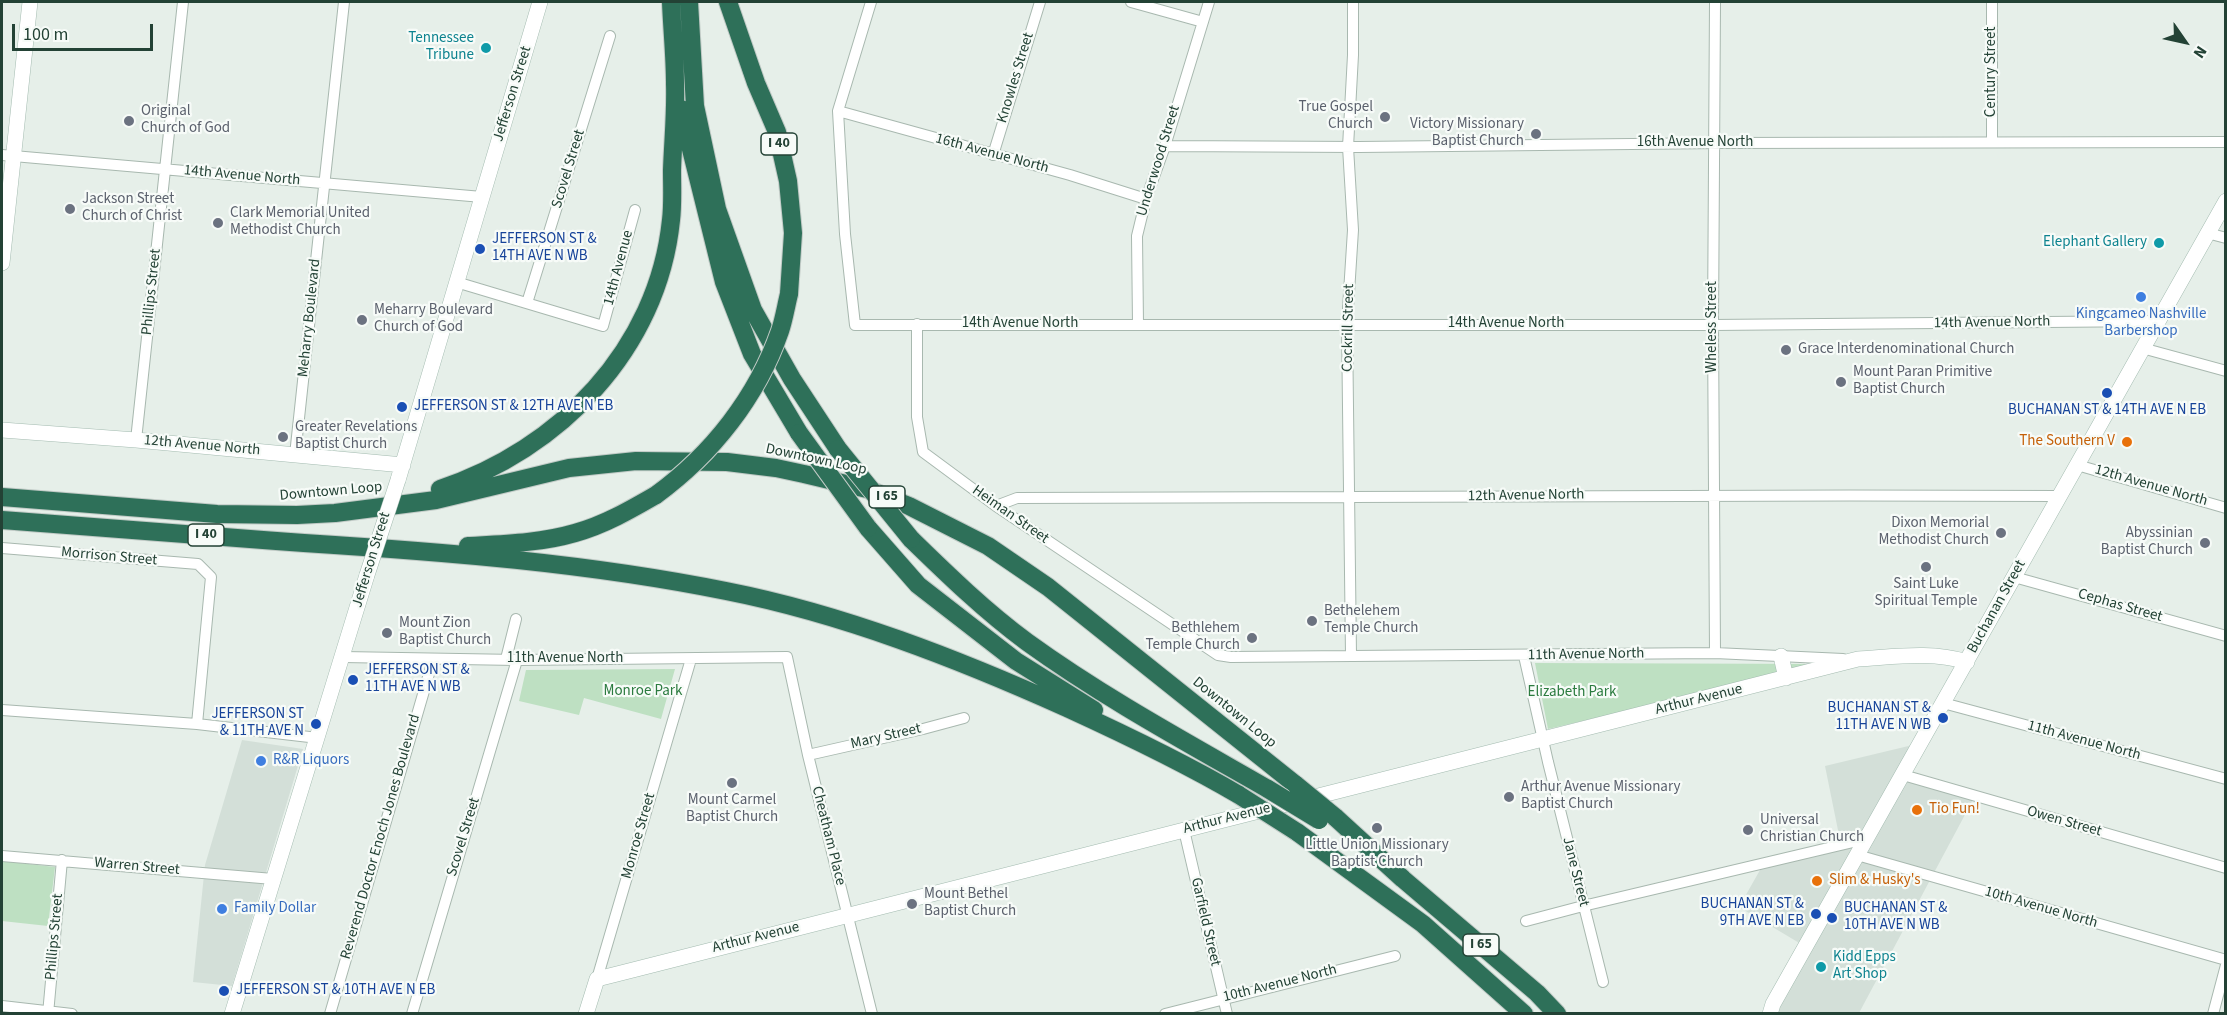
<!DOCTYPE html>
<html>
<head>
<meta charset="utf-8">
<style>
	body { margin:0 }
	#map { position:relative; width:2227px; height:1015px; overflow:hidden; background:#e6efe9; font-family:"Source Sans 3",sans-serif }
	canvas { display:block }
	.frame { position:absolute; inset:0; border:3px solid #234235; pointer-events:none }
	.north { position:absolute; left:2155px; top:12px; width:60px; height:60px; -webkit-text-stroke:4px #f7fbf8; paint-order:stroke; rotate:124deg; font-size:16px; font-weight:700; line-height:24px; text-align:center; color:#234235 }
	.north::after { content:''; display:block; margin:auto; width:21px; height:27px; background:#234235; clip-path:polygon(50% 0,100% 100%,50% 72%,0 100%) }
	.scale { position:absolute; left:12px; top:24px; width:141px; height:27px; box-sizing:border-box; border:3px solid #234235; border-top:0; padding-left:8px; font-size:18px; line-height:21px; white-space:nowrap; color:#234235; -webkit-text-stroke:4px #f7fbf8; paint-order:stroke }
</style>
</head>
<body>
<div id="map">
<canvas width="2227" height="1015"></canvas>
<div class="frame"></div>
<div class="north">N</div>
<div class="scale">100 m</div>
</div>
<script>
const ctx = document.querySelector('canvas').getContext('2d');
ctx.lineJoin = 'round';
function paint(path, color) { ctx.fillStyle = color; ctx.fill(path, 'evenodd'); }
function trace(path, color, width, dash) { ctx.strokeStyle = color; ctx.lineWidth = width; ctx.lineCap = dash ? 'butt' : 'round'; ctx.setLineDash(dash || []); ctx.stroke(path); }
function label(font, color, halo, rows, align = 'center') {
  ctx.font = font + ' "Source Sans 3",sans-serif'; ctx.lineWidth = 4.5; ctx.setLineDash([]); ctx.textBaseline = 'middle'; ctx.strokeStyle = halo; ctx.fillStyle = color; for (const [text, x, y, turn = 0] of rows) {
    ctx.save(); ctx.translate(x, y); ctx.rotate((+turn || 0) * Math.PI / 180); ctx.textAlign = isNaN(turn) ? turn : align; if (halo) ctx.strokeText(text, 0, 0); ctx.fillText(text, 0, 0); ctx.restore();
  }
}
paint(new Path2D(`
	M 242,740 L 303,749 L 232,986 L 193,982 L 205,865 Z
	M 1921,743 L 1903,775 L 1975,796 L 1859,1013 L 1770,1013 L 1806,947 L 1739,907 L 1764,863 L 1841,845 L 1825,766 Z`), '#d3dfd8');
paint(new Path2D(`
	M 1535,663 L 1828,664 L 1548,729 Z
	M 675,669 L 661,719 L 584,698 L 579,715 L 519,701 L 526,670 Z
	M 2,861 L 55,867 L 48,926 L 2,921 Z`), '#bee0c2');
const street = new Path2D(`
	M 871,2 L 838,111 L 845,234 L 855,325 L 1713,325 L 2157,321
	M 1131,2 L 1203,22
	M 1715,2 L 1713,325 L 1715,653
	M 838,111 L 1070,175 L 1146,199
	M 1992,142 L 1992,2
	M 1165,146 L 1359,147 L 1722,143 L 2226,142
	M 2,155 L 482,197
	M 993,155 L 1040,2
	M 2207,233 L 2226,238
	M 456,282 L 603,326 L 635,210
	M 527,303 L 610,36
	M 917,324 L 917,417 L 923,452 L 996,506 L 1218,655 L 1231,657 L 1715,653 L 1843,659
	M 1138,324 L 1137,236 L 1146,199 L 1165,146 L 1209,2
	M 2142,348 L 2226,371
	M 136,440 L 183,2
	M 295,455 L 344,2
	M 2077,465 L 2226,508
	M 996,506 L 1017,498 C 1364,498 1711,494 2058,496
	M 2,548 L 198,564 L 211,577 L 197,724
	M 2014,577 L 2226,636
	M 1351,655 L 1347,324 L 1353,230 L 1348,147 L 1353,55 L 1353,2
	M 1524,656 L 1548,762 L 1603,982
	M 343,657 L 517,660 L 787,657 L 808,755 L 872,1014
	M 506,659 L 516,619
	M 1943,703 L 2226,779
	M 2,710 L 197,724 L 318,738
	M 808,755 L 923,729 L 964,718
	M 1903,775 L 2226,868
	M 1184,830 L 1227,1014
	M 1857,855 L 2226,960
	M 2,856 L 273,879
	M 1526,921 L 1583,906 L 1866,839
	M 597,979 L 691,659
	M 2,1006 L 72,1014
	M 48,1014 L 62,860
	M 330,1014 L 433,660
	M 412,1014 L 517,660
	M 1165,1014 L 1395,956
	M 2213,1014 L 2226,965`);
const secondary = new Path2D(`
	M 2,263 L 30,2
	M 2,430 L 136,440 L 403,465
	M 398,480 L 540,2
	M 1781,656 L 1786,678
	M 232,1014 L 367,575
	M 586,1014 L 597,979 L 617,974 L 1858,659 C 1895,657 1931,651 1967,662
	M 1770,1014 L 1773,1004 L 2226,201`);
const highway = new Path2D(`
	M 689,2 L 695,106 L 717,209 L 753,310 L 792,379 L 838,449
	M 728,2 L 756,83 L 777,132 L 788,181 L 793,233 L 789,294
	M 681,109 L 724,282 L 752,354 L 799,433
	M 440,489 C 559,450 658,349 671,220 C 673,204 672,187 672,170 C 673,141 676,112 675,84 C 675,56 672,29 671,2
	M 2,497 L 217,514 L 297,515 L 335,513 L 436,500 L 569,468 L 636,461 L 727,462 L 776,468 L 804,474 L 867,489 L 909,506 L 988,546 L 1048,587 L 1296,785
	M 2,520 C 102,527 203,536 304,543 C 445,552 587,563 726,591 C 843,614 958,659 1067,708 C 1126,735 1183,762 1239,795
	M 868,528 L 918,585 L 1016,661 L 1094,710
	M 911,539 C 948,575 985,611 1027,642 C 1103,697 1186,742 1268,789
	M 468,546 C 504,544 541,543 575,533 C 604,525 630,510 656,495
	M 1335,817 L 1403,879 L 1537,993 L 1557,1014
	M 1297,832 L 1423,924 L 1524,1014`);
trace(street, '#a8b8af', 12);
trace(secondary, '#a3bbb0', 16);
trace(highway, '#c1cac6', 20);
trace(street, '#fff', 10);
trace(secondary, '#fff', 15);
trace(highway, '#2e7059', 18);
const secondaryBridge = new Path2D(`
	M 367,575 L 398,480`);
const highwayBridge = new Path2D(`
	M 799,433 L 868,528
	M 838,449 L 911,539
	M 656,495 C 712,454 757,397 780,331 C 784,319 786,306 789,294
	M 1296,785 L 1335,817
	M 1268,789 L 1319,820
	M 1239,795 L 1297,832`);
trace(secondaryBridge, '#a3bbb0', 16, []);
trace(highwayBridge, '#c1cac6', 20, []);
trace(secondaryBridge, '#fff', 15);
trace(highwayBridge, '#2e7059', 18);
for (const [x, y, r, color] of [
	[486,48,6,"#0f9aa8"],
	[1385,117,6,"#6b7280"],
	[129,121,6,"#6b7280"],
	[1536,134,6,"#6b7280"],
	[70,209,6,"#6b7280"],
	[218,223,6,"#6b7280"],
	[2159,243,6,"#0f9aa8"],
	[480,249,6,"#1a4fb4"],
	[2141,297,6,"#3f7fe0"],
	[362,320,6,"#6b7280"],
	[1786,350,6,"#6b7280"],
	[1841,382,6,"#6b7280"],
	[2107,393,6,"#1a4fb4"],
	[402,407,6,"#1a4fb4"],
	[283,437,6,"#6b7280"],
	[2127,442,6,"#e8710a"],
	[2001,533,6,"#6b7280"],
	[2205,543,6,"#6b7280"],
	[1926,567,6,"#6b7280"],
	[1312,621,6,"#6b7280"],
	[387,633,6,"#6b7280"],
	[1252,638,6,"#6b7280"],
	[353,680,6,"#1a4fb4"],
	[1943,718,6,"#1a4fb4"],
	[316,724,6,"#1a4fb4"],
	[261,761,6,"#3f7fe0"],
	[732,783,6,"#6b7280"],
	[1509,797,6,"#6b7280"],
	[1917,810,6,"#e8710a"],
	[1377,828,6,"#6b7280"],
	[1748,830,6,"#6b7280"],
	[1817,881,6,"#e8710a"],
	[912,904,6,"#6b7280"],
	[222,909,6,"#3f7fe0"],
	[1816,914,6,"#1a4fb4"],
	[1832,918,6,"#1a4fb4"],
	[1821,967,6,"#0f9aa8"],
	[224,991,6,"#1a4fb4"]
]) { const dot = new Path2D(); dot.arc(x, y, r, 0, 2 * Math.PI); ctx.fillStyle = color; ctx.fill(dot); trace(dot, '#f7fbf8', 2); }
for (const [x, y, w] of [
	[779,144,36],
	[887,497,36],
	[206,535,36],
	[1481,945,36]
]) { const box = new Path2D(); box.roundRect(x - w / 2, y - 11, w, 22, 4.5); ctx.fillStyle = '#f7fbf8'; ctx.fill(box); trace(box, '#234235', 1.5); }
label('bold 14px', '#234235', null, [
	["I 40",779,144],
	["I 65",887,497],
	["I 40",206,535],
	["I 65",1481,945]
]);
label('15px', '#0d838f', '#f7fbf8', [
	["Tennessee",474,39],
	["Tribune",474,56],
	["Elephant Gallery",2147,243],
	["Kidd Epps",1833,958,"left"],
	["Art Shop",1833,975,"left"]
], 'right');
label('15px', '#234235', '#f7fbf8', [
	["Century Street",1992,72,-90],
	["Knowles Street",1016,78,-73],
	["Jefferson Street",513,94,-73],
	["16th Avenue North",1695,143],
	["16th Avenue North",992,154,15],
	["Underwood Street",1159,161,-73],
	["Scovel Street",569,169,-73],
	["14th Avenue North",242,176,5],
	["14th Avenue",619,268,-75],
	["Phillips Street",152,292,-84],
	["Meharry Boulevard",310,318,-84],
	["14th Avenue North",1992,323,-1],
	["14th Avenue North",1020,324],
	["14th Avenue North",1506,324],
	["Wheless Street",1713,327,-90],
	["Cockrill Street",1349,328,-89],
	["12th Avenue North",202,446,5],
	["Downtown Loop",816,460,12],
	["12th Avenue North",2151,486,16],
	["Downtown Loop",331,492,-5],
	["12th Avenue North",1526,496,-1],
	["Heiman Street",1010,515,35],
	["Morrison Street",109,557,5],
	["Jefferson Street",372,560,-73],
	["Cephas Street",2120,606,16],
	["Buchanan Street",1997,607,-61],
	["11th Avenue North",1586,655,-1],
	["11th Avenue North",565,659],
	["Arthur Avenue",1699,700,-14],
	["Downtown Loop",1234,713,39],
	["Mary Street",886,737,-13],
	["11th Avenue North",2084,741,15],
	["Arthur Avenue",1227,819,-14],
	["Owen Street",2064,822,16],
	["Monroe Street",639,836,-74],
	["Cheatham Place",828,836,76],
	["Reverend Doctor Enoch Jones Boulevard",381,837,-74],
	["Scovel Street",464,837,-73],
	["Warren Street",137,867,5],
	["Jane Street",1575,872,76],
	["10th Avenue North",2041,908,16],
	["Garfield Street",1205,922,77],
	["Phillips Street",55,937,-85],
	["Arthur Avenue",756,938,-14],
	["10th Avenue North",1280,984,-14]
]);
label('15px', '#5b616d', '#f7fbf8', [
	["True Gospel",1373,108,"right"],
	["Church",1373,125,"right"],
	["Original",141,112],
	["Church of God",141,129],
	["Victory Missionary",1524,125,"right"],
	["Baptist Church",1524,142,"right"],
	["Jackson Street",82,200],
	["Church of Christ",82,217],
	["Clark Memorial United",230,214],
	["Methodist Church",230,231],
	["Meharry Boulevard",374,311],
	["Church of God",374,328],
	["Grace Interdenominational Church",1798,350],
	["Mount Paran Primitive",1853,373],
	["Baptist Church",1853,390],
	["Greater Revelations",295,428],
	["Baptist Church",295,445],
	["Dixon Memorial",1989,524,"right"],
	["Methodist Church",1989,541,"right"],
	["Abyssinian",2193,534,"right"],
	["Baptist Church",2193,551,"right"],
	["Saint Luke",1926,585,"center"],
	["Spiritual Temple",1926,602,"center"],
	["Bethelehem",1324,612],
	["Temple Church",1324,629],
	["Mount Zion",399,624],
	["Baptist Church",399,641],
	["Bethlehem",1240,629,"right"],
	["Temple Church",1240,646,"right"],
	["Arthur Avenue Missionary",1521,788],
	["Baptist Church",1521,805],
	["Mount Carmel",732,801,"center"],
	["Baptist Church",732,818,"center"],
	["Universal",1760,821],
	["Christian Church",1760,838],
	["Little Union Missionary",1377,846,"center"],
	["Baptist Church",1377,863,"center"],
	["Mount Bethel",924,895],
	["Baptist Church",924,912]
], 'left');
label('15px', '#164399', '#f7fbf8', [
	["JEFFERSON ST &",492,240],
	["14TH AVE N WB",492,257],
	["JEFFERSON ST & 12TH AVE N EB",414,407],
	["BUCHANAN ST & 14TH AVE N EB",2107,411,"center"],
	["JEFFERSON ST &",365,671],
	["11TH AVE N WB",365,688],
	["BUCHANAN ST &",1931,709,"right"],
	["11TH AVE N WB",1931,726,"right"],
	["JEFFERSON ST",304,715,"right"],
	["& 11TH AVE N",304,732,"right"],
	["BUCHANAN ST &",1804,905,"right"],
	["9TH AVE N EB",1804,922,"right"],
	["BUCHANAN ST &",1844,909],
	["10TH AVE N WB",1844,926],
	["JEFFERSON ST & 10TH AVE N EB",236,991]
], 'left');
label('15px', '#366cbe', '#f7fbf8', [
	["Kingcameo Nashville",2141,315,"center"],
	["Barbershop",2141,332,"center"],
	["R&R Liquors",273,761],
	["Family Dollar",234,909]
], 'left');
label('15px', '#c56008', '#f7fbf8', [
	["The Southern V",2115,442,"right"],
	["Tio Fun!",1929,810],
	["Slim & Husky's",1829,881]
], 'left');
label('15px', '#2b7b3f', '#f7fbf8', [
	["Monroe Park",643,692],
	["Elizabeth Park",1572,693]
]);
</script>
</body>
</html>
